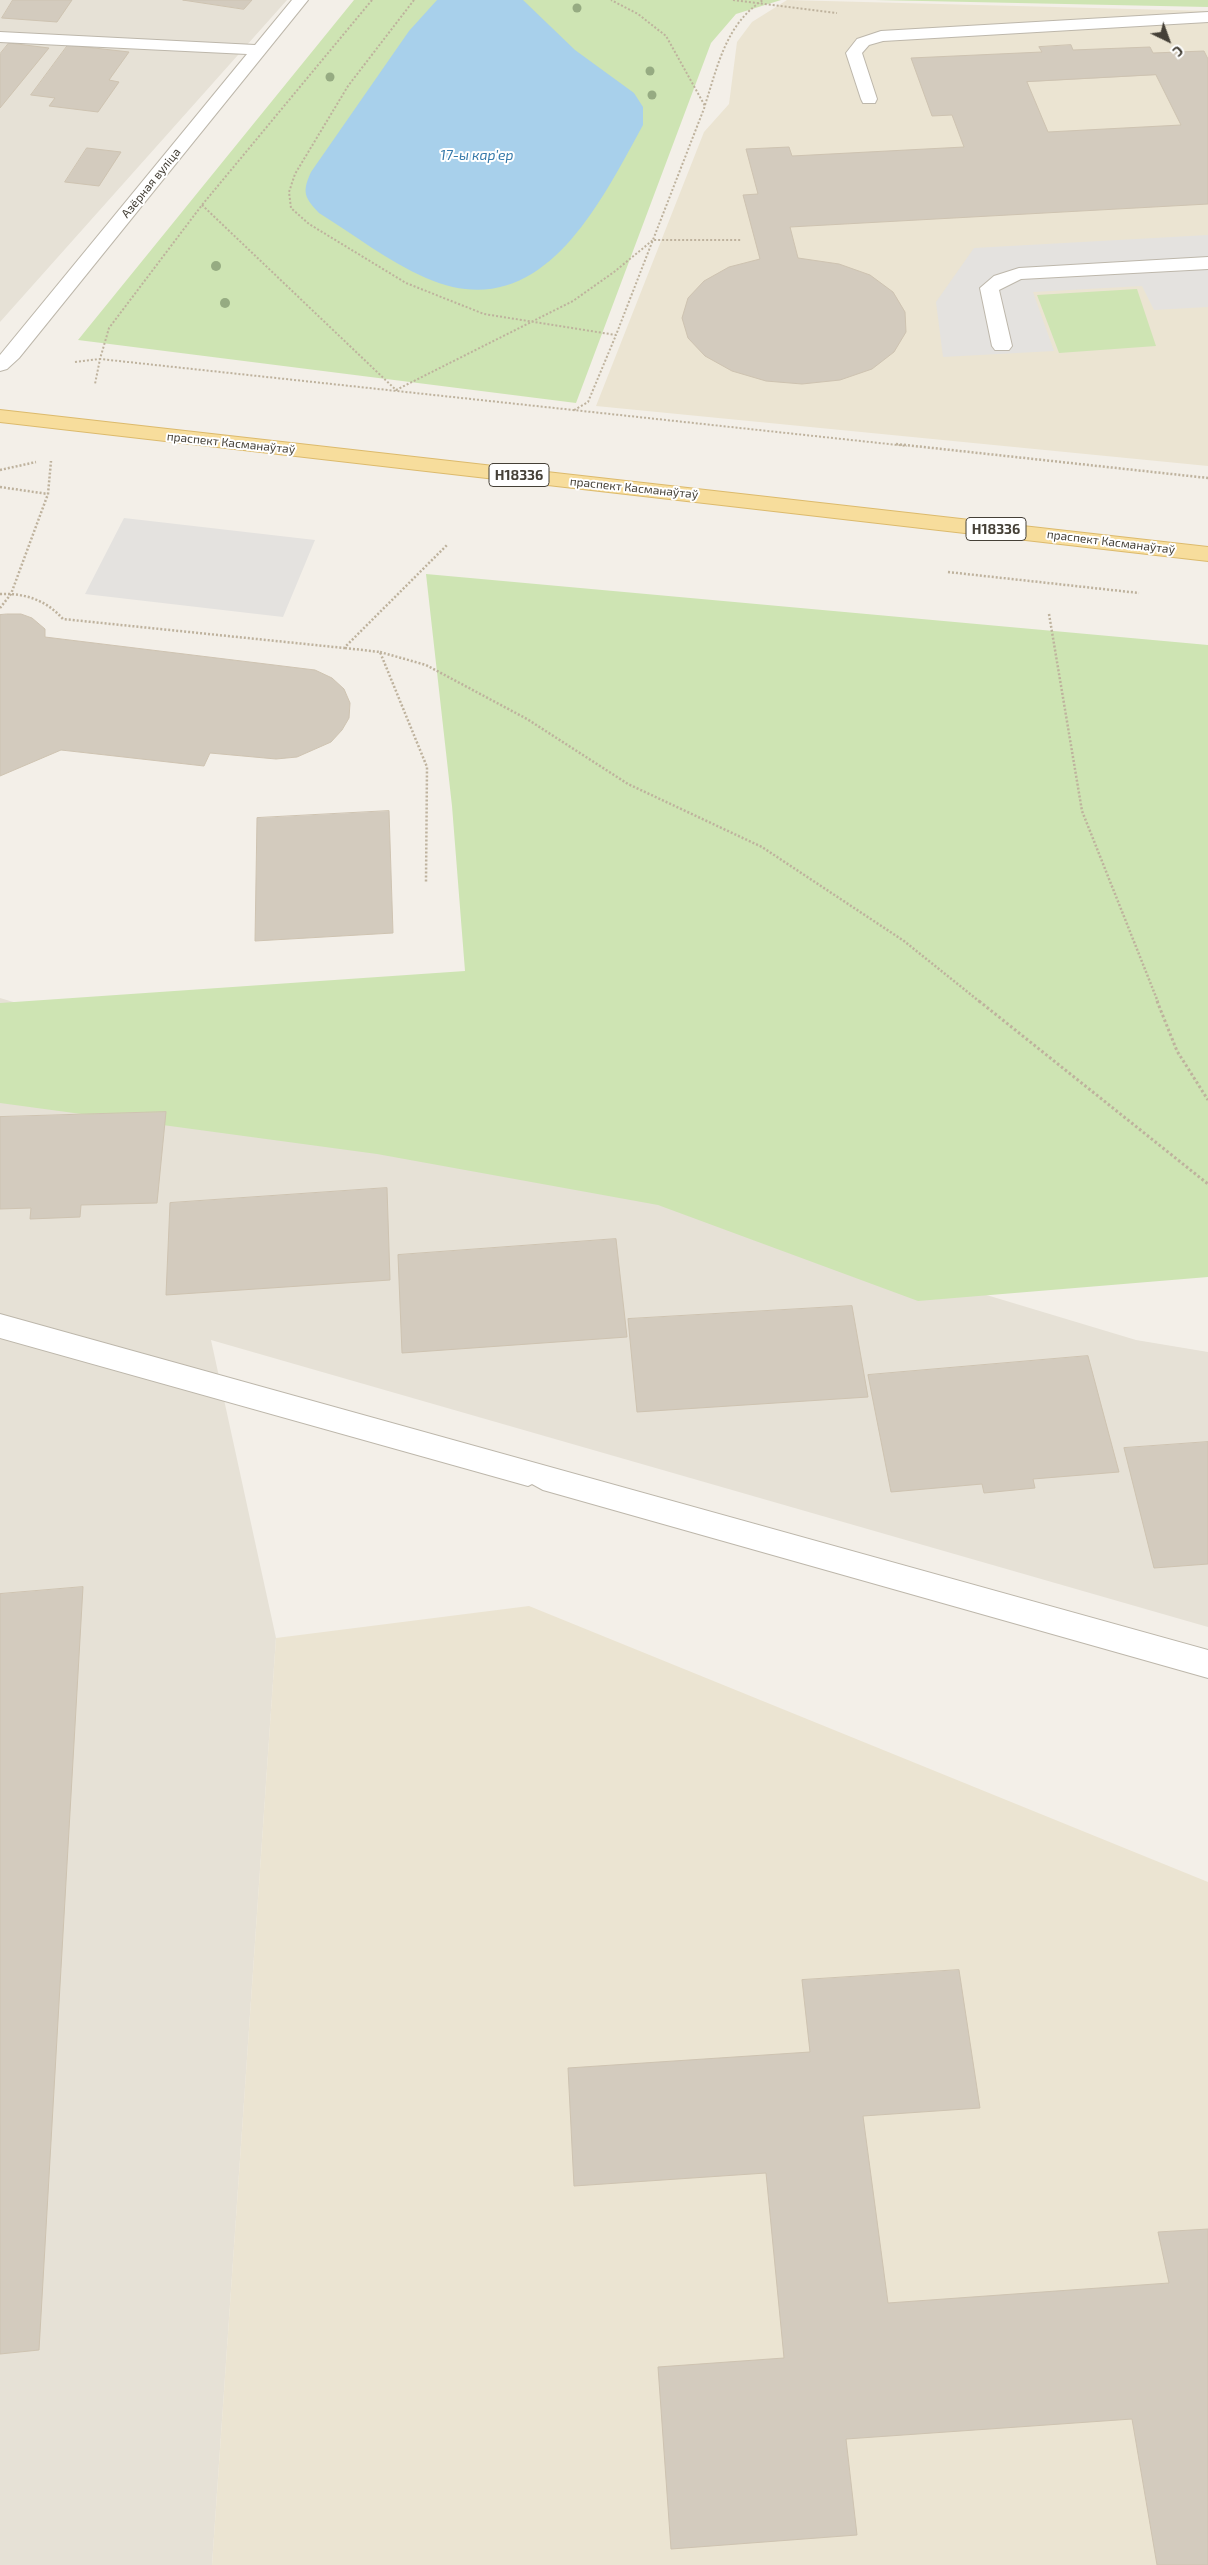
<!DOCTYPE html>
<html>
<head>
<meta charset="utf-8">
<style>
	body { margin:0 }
	#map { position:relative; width:1208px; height:2565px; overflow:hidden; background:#f3efe8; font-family:"Exo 2",sans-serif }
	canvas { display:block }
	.north { position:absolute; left:1143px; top:15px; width:50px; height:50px; -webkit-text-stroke:4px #fff; paint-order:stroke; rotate:138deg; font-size:14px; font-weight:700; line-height:20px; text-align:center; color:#454037 }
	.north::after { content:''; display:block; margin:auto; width:18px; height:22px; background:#454037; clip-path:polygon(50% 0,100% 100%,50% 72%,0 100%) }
</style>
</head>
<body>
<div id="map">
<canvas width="1208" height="2565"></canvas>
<div class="north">С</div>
</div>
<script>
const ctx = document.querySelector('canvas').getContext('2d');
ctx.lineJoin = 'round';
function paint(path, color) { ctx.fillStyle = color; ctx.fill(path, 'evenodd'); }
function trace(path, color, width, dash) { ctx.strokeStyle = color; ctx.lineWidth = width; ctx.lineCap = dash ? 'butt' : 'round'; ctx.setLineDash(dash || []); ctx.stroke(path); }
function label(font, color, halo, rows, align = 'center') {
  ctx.font = font + ' "Exo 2",sans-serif'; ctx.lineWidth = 4; ctx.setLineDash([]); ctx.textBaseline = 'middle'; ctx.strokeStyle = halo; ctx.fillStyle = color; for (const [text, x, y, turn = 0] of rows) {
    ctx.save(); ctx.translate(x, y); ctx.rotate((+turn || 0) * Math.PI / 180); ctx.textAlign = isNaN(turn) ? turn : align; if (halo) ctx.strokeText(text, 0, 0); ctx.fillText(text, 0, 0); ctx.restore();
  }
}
paint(new Path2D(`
	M 0,0 L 287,0 L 0,322 Z
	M 0,998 L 1136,1340 L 1208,1352 L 1208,1627 L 211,1340 L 276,1638 L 212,2565 L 0,2565 Z`), '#e6e1d6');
paint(new Path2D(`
	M 787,0 L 1208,11 L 1208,466 L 596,406 L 704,132 L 729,104 L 737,42 L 752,22 Z
	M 529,1606 L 1208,1882 L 1208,2565 L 212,2565 L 276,1638 Z`), '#ebe4d2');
paint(new Path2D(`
	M 354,0 L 781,0 L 736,14 L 711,43 L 576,403 L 78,340 Z
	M 875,0 L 1208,0 L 1208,7 Z
	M 1137,289 L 1156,346 L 1059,353 L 1037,295 Z
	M 426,574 L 1208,645 L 1208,1277 L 918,1301 L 658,1205 L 377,1154 L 0,1103 L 0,1003 L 465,971 L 452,806 Z`), '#cee4b3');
paint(new Path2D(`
	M 1208,235 L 1208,307 L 1154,310 L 1142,286 L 1033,292 L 1054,351 L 943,357 L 936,302 L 974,248 Z
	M 124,518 L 315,540 L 283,617 L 85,594 Z`), '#e4e2df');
paint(new Path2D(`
	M 437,0 L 523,0 L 575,50 L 634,93 L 643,107 L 643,125 C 598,207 540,328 426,278 C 389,262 353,234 319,213 C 304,197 302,192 311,172 L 409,31 Z`), '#a8d0eb');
const building = new Path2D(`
	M 13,0 L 72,0 L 57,22 L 2,18 Z
	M 183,0 L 252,0 L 244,9 Z
	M 9,43 L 49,48 L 0,108 L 0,54 Z
	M 68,45 L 129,52 L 109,80 L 119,82 L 98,112 L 49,106 L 55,98 L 31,95 Z
	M 1071,45 L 1073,50 L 1150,47 L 1153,53 L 1204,51 L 1208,59 L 1208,204 L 790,227 L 798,258 L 839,264 L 870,275 L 893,292 L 905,312 L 906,332 L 894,352 L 872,369 L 840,380 L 802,384 L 766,381 L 732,371 L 705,356 L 688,338 L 682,318 L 688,298 L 704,281 L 729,267 L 760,259 L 743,195 L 758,194 L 746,149 L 789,147 L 792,156 L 964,147 L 952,115 L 932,116 L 911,58 L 1042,52 L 1039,47 ZM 1156,75 L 1181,125 L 1048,132 L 1027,82 Z
	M 87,148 L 121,152 L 99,186 L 65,182 Z
	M 7,614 L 21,614 L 32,618 L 45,629 L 45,637 L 315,670 L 332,678 L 344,689 L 350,703 L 349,718 L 342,730 L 331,742 L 297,757 L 276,759 L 210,753 L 204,766 L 61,750 L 0,776 L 0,615 Z
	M 389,811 L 393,933 L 255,941 L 257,818 Z
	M 166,1112 L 157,1203 L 81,1205 L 80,1217 L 30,1219 L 31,1208 L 0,1209 L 0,1117 Z
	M 387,1188 L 390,1280 L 166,1295 L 170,1203 Z
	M 616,1239 L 627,1337 L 402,1353 L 398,1255 Z
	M 852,1306 L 868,1397 L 637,1412 L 628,1319 Z
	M 1088,1356 L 1119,1472 L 1033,1479 L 1035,1488 L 984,1493 L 982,1484 L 891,1492 L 868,1375 Z
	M 1208,1442 L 1208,1564 L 1154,1568 L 1124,1448 Z
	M 83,1587 L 39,2350 L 0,2354 L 0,1594 Z
	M 959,1970 L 980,2108 L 863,2116 L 888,2303 L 1169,2283 L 1158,2232 L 1208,2229 L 1208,2565 L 1157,2565 L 1132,2419 L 846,2439 L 857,2535 L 671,2549 L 658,2367 L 784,2358 L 766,2173 L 574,2186 L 568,2068 L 810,2052 L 802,1980 Z`);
paint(building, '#d3cbbe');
trace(building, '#cec3b1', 1);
const minor = new Path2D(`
	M 292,0 L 308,0 L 19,358 L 7,369 L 0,371 L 0,355 L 247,54 L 0,42 L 0,32 L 255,45 Z
	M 1208,12 L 1208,22 L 883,41 L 869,45 L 862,53 L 877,99 L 875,103 L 863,103 L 861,99 L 846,53 L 857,39 L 881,31 Z
	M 1208,257 L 1208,269 L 1021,279 L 999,290 L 1012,346 L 1009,350 L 995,350 L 992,346 L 980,288 L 994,276 L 1019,268 Z
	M 0,1314 L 1208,1650 L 1208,1678 L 543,1490 L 532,1484 L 528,1486 L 0,1338 Z`);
const major = new Path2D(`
	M 0,410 L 1208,547 L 1208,561 L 0,422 Z`);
trace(minor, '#bdb7ab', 2);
trace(major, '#dcba6c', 2);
trace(new Path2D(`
	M 372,0 L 202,205 L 109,328 L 100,359 L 907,446
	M 414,0 L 348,86 L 295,174 L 289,192 L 291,208 L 309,224 L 406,283 L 484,314 L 616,335 L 705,106 L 666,36 L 638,14 L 611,0
	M 733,0 L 837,13
	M 705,105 C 718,65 726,24 763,0
	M 202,205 L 396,390 L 573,301 L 614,272 L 653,240 L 742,240
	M 75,362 L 100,359 L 95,384
	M 574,410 L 588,402 L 616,335`), '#beb29d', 2, [2, 2]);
trace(new Path2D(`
	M 896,444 L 1208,478
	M 0,470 L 36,462
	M 0,487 L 48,494
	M 948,572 L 1139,593
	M 0,594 C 25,593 46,600 63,619 L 344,648 L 448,544
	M 0,608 L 11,594 L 48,494 L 51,461
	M 1049,614 L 1082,811 L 1158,1002
	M 345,648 L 380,652 L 427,767 L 426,882
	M 380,652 L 426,665 L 527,719 L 628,784 L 762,847 L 904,941 L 980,1002`), '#beb29d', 2.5, [2, 2]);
trace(new Path2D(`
	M 979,1001 L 1208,1184
	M 1157,1001 L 1177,1051 L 1208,1100`), '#beb29d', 3, [2.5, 2.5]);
paint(minor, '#fff');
paint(major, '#f7dd9c');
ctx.fillStyle = '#96ab82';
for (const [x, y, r] of [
	[577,8,4.5],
	[650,71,4.5],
	[330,77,4.5],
	[652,95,4.5],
	[216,266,5],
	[225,303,5]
]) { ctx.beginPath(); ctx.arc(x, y, r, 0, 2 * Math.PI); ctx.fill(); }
label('12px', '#454037', '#fff', [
	["Азёрная вуліца",151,183,-51],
	["праспект Касманаўтаў",231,443,6],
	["праспект Касманаўтаў",634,488,6],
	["праспект Касманаўтаў",1111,542,7]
]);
label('italic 14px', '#377aaa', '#fff', [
	["17-ы кар’ер",477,155]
]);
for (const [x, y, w] of [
	[519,475,60],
	[996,529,60]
]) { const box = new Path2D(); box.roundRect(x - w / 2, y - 11.5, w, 23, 4); ctx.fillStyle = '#fff'; ctx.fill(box); trace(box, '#454037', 1); }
label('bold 14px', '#454037', null, [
	["Н18336",519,475],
	["Н18336",996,529]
]);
</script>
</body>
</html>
